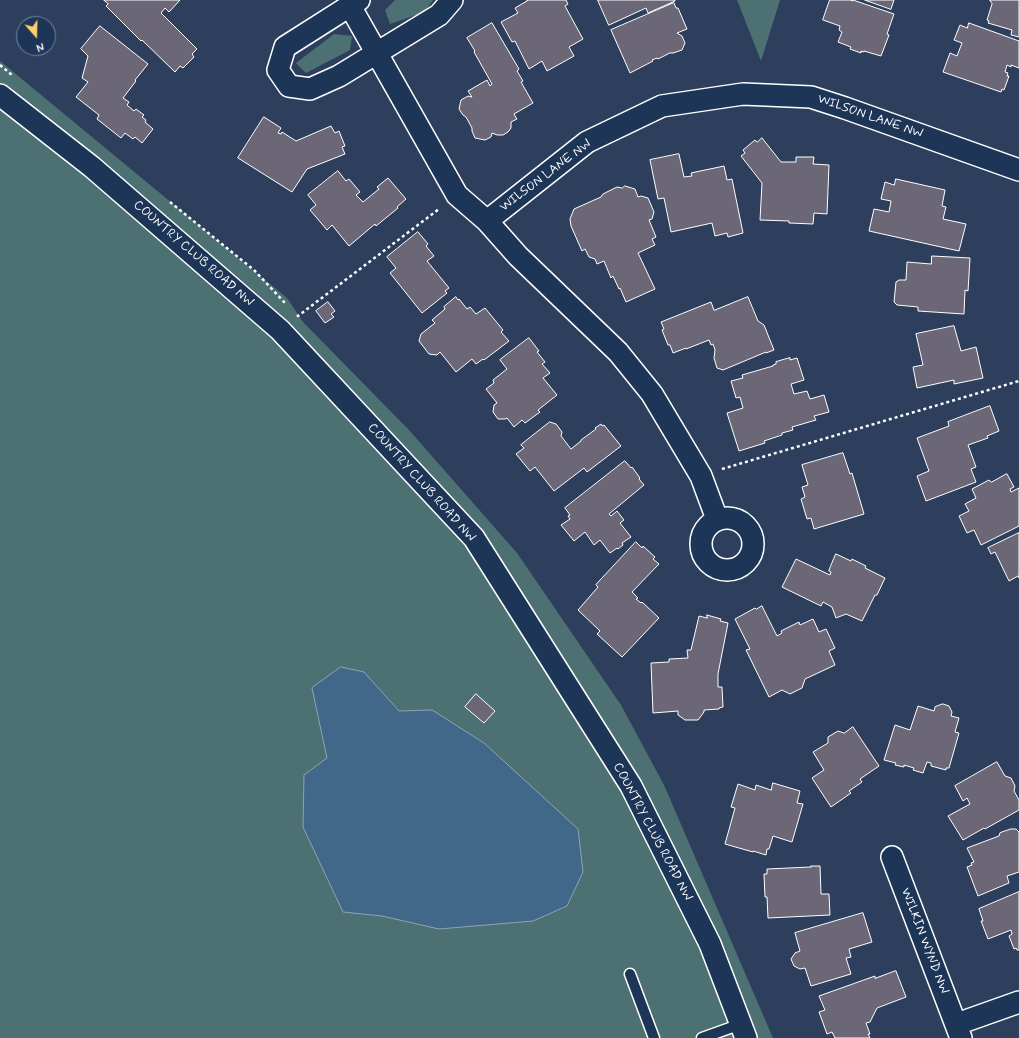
<!DOCTYPE html>
<html>
<head>
<meta charset="utf-8">
<style>
	body { margin:0 }
	#map { position:relative; width:1019px; height:1038px; overflow:hidden; background:#2d3f5d; font-family:Mynerve,sans-serif }
	canvas { display:block }
	.north { position:absolute; left:16px; top:16px; width:40px; height:40px; box-sizing:border-box; background:#1d3557; border:1px solid #77869a; border-radius:50%; rotate:160deg; font-size:11px; font-weight:700; line-height:16px; text-align:center; color:#fff }
	.north::after { content:''; display:block; margin:auto; width:14px; height:18px; background:#ffd166; clip-path:polygon(50% 0,100% 100%,50% 72%,0 100%) }
</style>
</head>
<body>
<div id="map">
<canvas width="1019" height="1038"></canvas>
<div class="north">N</div>
</div>
<script>
const ctx = document.querySelector('canvas').getContext('2d');
ctx.lineJoin = 'round';
function paint(path, color) { ctx.fillStyle = color; ctx.fill(path, 'evenodd'); }
function trace(path, color, width, dash) { ctx.strokeStyle = color; ctx.lineWidth = width; ctx.lineCap = dash ? 'butt' : 'round'; ctx.setLineDash(dash || []); ctx.stroke(path); }
function label(font, color, halo, rows, align = 'center') {
  ctx.font = font + ' Mynerve,sans-serif'; ctx.lineWidth = 3; ctx.setLineDash([]); ctx.textBaseline = 'middle'; ctx.strokeStyle = halo; ctx.fillStyle = color; for (const [text, x, y, turn = 0] of rows) {
    ctx.save(); ctx.translate(x, y); ctx.rotate((+turn || 0) * Math.PI / 180); ctx.textAlign = isNaN(turn) ? turn : align; if (halo) ctx.strokeText(text, 0, 0); ctx.fillText(text, 0, 0); ctx.restore();
  }
}
paint(new Path2D(`
	M 395,0 L 433,0 L 425,12 L 390,24 L 385,10 Z
	M 737,0 L 780,0 L 761,61 Z
	M 334,34 L 352,36 L 350,50 L 306,73 L 296,63 Z
	M 0,61 L 287,298 L 303,322 L 409,430 L 517,553 L 621,705 L 664,785 L 773,1038 L 0,1038 Z`), '#4d7072');
const water = new Path2D(`
	M 341,667 L 364,672 L 399,711 L 432,710 L 484,743 L 578,829 L 583,872 L 567,906 L 533,921 L 439,929 L 382,916 L 343,912 L 303,827 L 304,775 L 327,758 L 312,688 Z`);
paint(water, '#416789');
trace(water, '#8da4b8', 1);
const building = new Path2D(`
	M 104,0 L 180,0 L 169,12 L 165,8 L 161,13 L 197,49 L 192,54 L 194,57 L 183,68 L 180,66 L 175,72 L 142,40 L 141,41 L 106,6 L 108,4 Z
	M 527,0 L 566,0 L 568,4 L 565,6 L 583,39 L 569,47 L 574,56 L 547,71 L 542,61 L 529,69 L 515,41 L 512,42 L 501,22 L 518,13 L 515,8 L 527,1 Z
	M 598,0 L 675,0 L 675,1 L 648,13 L 646,8 L 609,25 Z
	M 830,0 L 850,0 L 853,1 L 853,0 L 894,14 L 887,34 L 889,35 L 881,56 L 864,51 L 864,52 L 861,51 L 861,53 L 850,49 L 851,47 L 838,42 L 842,32 L 839,30 L 840,26 L 823,20 Z
	M 865,0 L 894,0 L 891,9 Z
	M 990,0 L 1019,0 L 1019,37 L 1011,35 L 1012,30 L 988,23 L 989,21 L 987,20 L 992,4 Z
	M 674,3 L 676,8 L 678,8 L 687,29 L 677,33 L 682,36 L 685,43 L 682,50 L 673,53 L 669,53 L 668,54 L 658,59 L 657,58 L 652,60 L 653,61 L 630,73 L 611,30 Z
	M 492,23 L 519,69 L 517,71 L 523,81 L 521,82 L 533,103 L 514,114 L 517,119 L 511,122 L 511,128 L 508,132 L 503,135 L 497,135 L 492,133 L 491,137 L 485,140 L 475,138 L 472,131 L 472,128 L 466,117 L 463,115 L 459,109 L 461,100 L 468,96 L 472,97 L 468,91 L 487,80 L 490,86 L 492,84 L 474,52 L 475,51 L 467,38 Z
	M 969,23 L 1019,41 L 1019,68 L 1011,65 L 1011,67 L 1007,65 L 1005,72 L 1008,73 L 1007,76 L 1009,76 L 1004,90 L 1002,89 L 1001,92 L 943,72 L 950,53 L 957,56 L 962,43 L 954,40 L 960,25 L 967,28 Z
	M 100,26 L 148,64 L 135,80 L 136,81 L 123,98 L 129,102 L 127,105 L 134,111 L 136,109 L 144,115 L 142,117 L 146,120 L 145,122 L 153,129 L 142,143 L 135,137 L 133,139 L 125,133 L 121,138 L 97,119 L 99,115 L 76,97 L 88,82 L 82,78 L 88,56 L 81,49 Z
	M 264,117 L 281,128 L 278,133 L 281,134 L 282,132 L 296,141 L 331,126 L 335,133 L 339,131 L 345,146 L 342,147 L 345,154 L 307,169 L 292,192 L 238,158 Z
	M 762,138 L 781,162 L 796,162 L 796,157 L 814,157 L 813,164 L 829,165 L 827,214 L 814,213 L 813,224 L 789,223 L 789,221 L 760,220 L 762,183 L 741,156 L 745,153 L 743,150 L 755,140 L 757,142 Z
	M 679,154 L 684,177 L 692,176 L 691,173 L 724,166 L 727,180 L 732,179 L 743,233 L 728,237 L 727,233 L 715,236 L 712,223 L 671,232 L 664,198 L 658,199 L 650,160 Z
	M 338,171 L 346,181 L 349,179 L 360,192 L 356,195 L 363,202 L 379,189 L 377,187 L 388,178 L 406,199 L 397,207 L 398,208 L 376,226 L 375,224 L 349,246 L 332,225 L 327,230 L 310,210 L 316,205 L 308,195 Z
	M 896,179 L 945,190 L 942,206 L 946,207 L 943,219 L 966,224 L 959,251 L 869,231 L 874,209 L 889,212 L 891,201 L 881,199 L 885,182 L 894,185 Z
	M 625,186 L 635,189 L 638,197 L 641,196 L 648,198 L 654,212 L 652,219 L 649,220 L 656,237 L 652,239 L 655,245 L 638,253 L 655,289 L 626,302 L 620,288 L 619,289 L 613,276 L 611,278 L 604,261 L 597,264 L 595,259 L 589,257 L 585,249 L 582,251 L 571,226 L 570,219 L 574,209 L 601,197 L 603,194 L 617,187 L 622,188 Z
	M 418,232 L 428,244 L 426,246 L 434,256 L 427,261 L 449,288 L 445,291 L 447,293 L 422,313 L 390,273 L 396,268 L 387,257 Z
	M 932,256 L 970,258 L 968,291 L 965,290 L 964,314 L 918,311 L 918,307 L 897,305 L 894,302 L 896,282 L 899,280 L 906,280 L 907,262 L 931,264 Z
	M 456,297 L 458,300 L 459,299 L 467,309 L 470,307 L 476,314 L 485,308 L 503,330 L 501,332 L 509,341 L 484,360 L 483,359 L 476,364 L 472,359 L 456,372 L 440,352 L 437,355 L 429,354 L 419,341 L 421,334 L 435,323 L 432,320 L 445,309 L 444,307 Z
	M 748,297 L 758,321 L 764,325 L 774,350 L 766,353 L 766,352 L 723,370 L 717,368 L 714,358 L 715,350 L 713,344 L 711,345 L 709,340 L 686,349 L 686,348 L 673,353 L 670,345 L 668,345 L 662,330 L 664,329 L 661,322 L 711,302 L 714,310 Z
	M 328,302 L 335,311 L 331,314 L 334,317 L 325,323 L 316,311 Z
	M 954,326 L 961,351 L 976,347 L 983,378 L 954,384 L 954,380 L 917,388 L 913,367 L 923,365 L 916,334 Z
	M 529,338 L 539,351 L 537,352 L 545,362 L 542,364 L 550,373 L 543,378 L 557,395 L 538,410 L 540,412 L 525,423 L 522,420 L 514,427 L 507,418 L 505,419 L 498,419 L 493,412 L 494,405 L 497,403 L 486,389 L 494,383 L 493,380 L 507,369 L 500,360 Z
	M 790,358 L 790,360 L 797,358 L 804,380 L 791,384 L 794,394 L 807,391 L 810,399 L 824,395 L 829,412 L 814,416 L 816,420 L 792,427 L 793,430 L 782,433 L 782,435 L 764,441 L 765,443 L 739,451 L 727,413 L 743,408 L 740,397 L 736,398 L 731,381 L 743,378 L 742,375 L 773,366 L 773,365 L 776,364 L 776,362 Z
	M 990,406 L 999,431 L 987,436 L 988,438 L 968,445 L 976,467 L 971,469 L 976,482 L 926,501 L 917,476 L 929,471 L 917,438 L 949,426 L 948,422 Z
	M 550,422 L 556,424 L 562,432 L 561,436 L 571,449 L 581,441 L 581,440 L 596,429 L 595,428 L 601,424 L 602,426 L 604,425 L 621,446 L 587,472 L 584,468 L 554,491 L 535,467 L 530,471 L 516,454 L 524,448 L 521,445 Z
	M 843,453 L 850,474 L 852,473 L 864,514 L 814,529 L 811,518 L 807,519 L 801,499 L 805,497 L 802,487 L 808,485 L 802,465 Z
	M 625,461 L 631,468 L 632,467 L 640,478 L 639,479 L 644,485 L 609,514 L 611,516 L 617,511 L 624,520 L 620,523 L 631,537 L 622,543 L 623,545 L 618,549 L 617,548 L 610,553 L 600,540 L 594,545 L 585,532 L 574,541 L 561,525 L 570,519 L 568,516 L 570,515 L 565,508 Z
	M 1007,474 L 1014,487 L 1010,489 L 1011,492 L 1019,488 L 1019,526 L 981,545 L 974,530 L 967,533 L 959,516 L 969,511 L 965,504 L 976,498 L 972,489 L 989,480 L 991,482 Z
	M 1019,533 L 1019,578 L 1018,576 L 1009,581 L 995,552 L 991,554 L 988,548 Z
	M 636,542 L 642,548 L 643,546 L 655,557 L 653,559 L 659,564 L 632,592 L 638,598 L 636,599 L 641,603 L 642,602 L 659,618 L 622,657 L 597,634 L 600,631 L 578,610 L 598,587 L 596,585 Z
	M 836,554 L 851,561 L 852,559 L 866,566 L 865,568 L 885,578 L 877,595 L 875,595 L 862,621 L 846,614 L 836,618 L 832,607 L 823,602 L 821,606 L 782,587 L 796,559 L 830,575 L 831,572 L 829,571 Z
	M 762,606 L 777,636 L 782,633 L 781,631 L 799,622 L 800,625 L 813,619 L 819,632 L 826,629 L 835,648 L 829,651 L 835,665 L 805,679 L 802,688 L 790,694 L 782,690 L 769,697 L 746,650 L 750,649 L 735,619 L 755,608 L 756,609 Z
	M 707,615 L 721,619 L 720,621 L 728,623 L 718,674 L 718,687 L 722,687 L 723,707 L 719,708 L 719,709 L 704,710 L 704,712 L 698,720 L 685,720 L 678,715 L 678,711 L 653,713 L 651,663 L 669,662 L 669,659 L 688,658 L 687,650 L 691,650 L 699,616 L 707,618 Z
	M 476,694 L 495,711 L 484,723 L 465,707 Z
	M 943,704 L 949,706 L 952,712 L 951,716 L 959,718 L 955,732 L 959,733 L 949,768 L 946,768 L 946,770 L 931,766 L 931,763 L 927,762 L 923,773 L 913,770 L 914,768 L 904,765 L 904,767 L 895,765 L 896,763 L 884,760 L 895,725 L 910,730 L 918,706 L 934,711 L 935,707 Z
	M 853,727 L 879,766 L 860,779 L 862,782 L 849,791 L 851,793 L 831,807 L 812,778 L 824,770 L 813,752 L 828,743 L 828,737 L 838,731 L 844,733 Z
	M 997,762 L 1005,776 L 1011,778 L 1015,786 L 1014,791 L 1019,800 L 1019,810 L 985,829 L 984,828 L 963,840 L 948,816 L 970,804 L 967,798 L 963,801 L 955,786 Z
	M 773,783 L 800,791 L 797,803 L 803,804 L 792,842 L 773,836 L 769,849 L 767,849 L 766,855 L 753,851 L 753,852 L 725,844 L 735,808 L 731,807 L 738,784 L 755,790 L 756,785 L 771,790 Z
	M 1011,829 L 1016,829 L 1019,832 L 1019,872 L 1007,876 L 1009,883 L 978,896 L 967,867 L 972,865 L 971,863 L 974,862 L 967,848 L 999,836 L 1000,833 Z
	M 811,866 L 820,866 L 821,894 L 829,894 L 830,915 L 768,918 L 767,897 L 765,897 L 764,874 L 767,874 L 767,869 L 811,867 Z
	M 1019,892 L 1019,950 L 1017,950 L 1016,948 L 1014,949 L 1009,936 L 1012,934 L 1011,930 L 988,939 L 981,921 L 983,921 L 979,909 Z
	M 863,913 L 872,942 L 849,949 L 851,957 L 846,958 L 851,974 L 811,986 L 805,968 L 800,969 L 794,966 L 791,959 L 795,953 L 800,951 L 795,933 Z
	M 896,971 L 906,997 L 877,1008 L 870,1022 L 866,1023 L 870,1034 L 868,1034 L 870,1038 L 835,1038 L 832,1032 L 827,1034 L 819,1012 L 825,1010 L 819,996 L 875,976 L 875,978 Z`);
paint(building, '#6b6776');
trace(building, '#fff', 1);
const lane = new Path2D(`
	M 630,974 L 654,1038
	M 702,1038 L 741,1024`);
const street = new Path2D(`
	M 359,0 L 285,47 L 278,70 L 289,86 L 310,89 L 339,76 L 439,15 L 452,0
	M 350,6 L 457,195 L 487,221 L 518,256 L 618,352 L 652,394 L 701,476 L 717,519
	M 0,95 L 92,167 L 280,330 L 474,538 L 631,786 L 710,944 L 746,1038
	M 487,221 L 587,142 L 662,106 L 743,94 L 811,97 L 845,108 L 1019,170
	M701 544a26 26 0 1 1 52 0a26 26 0 1 1-52 0Z
	M 892,857 L 961,1038
	M 957,1024 L 1019,1002`);
trace(lane, '#fff', 13);
trace(street, '#fff', 24);
trace(new Path2D(`
	M 0,65 L 12,75
	M 170,202 L 254,270 L 285,303
	M 297,315 L 298,316 L 439,209
	M 722,469 L 1019,381`), '#fff', 2.5, [3, 3]);
trace(lane, '#1d3557', 10);
trace(street, '#1d3557', 21);
label('13px', '#fff', '#1d3557', [
	["WILSON LANE NW",870,117,19],
	["WILSON LANE NW",546,176,-37],
	["COUNTRY CLUB ROAD NW",193,254,41],
	["COUNTRY CLUB ROAD NW",421,483,48],
	["COUNTRY CLUB ROAD NW",652,832,62],
	["WILKIN WYND NW",924,941,69]
]);
</script>
</body>
</html>
